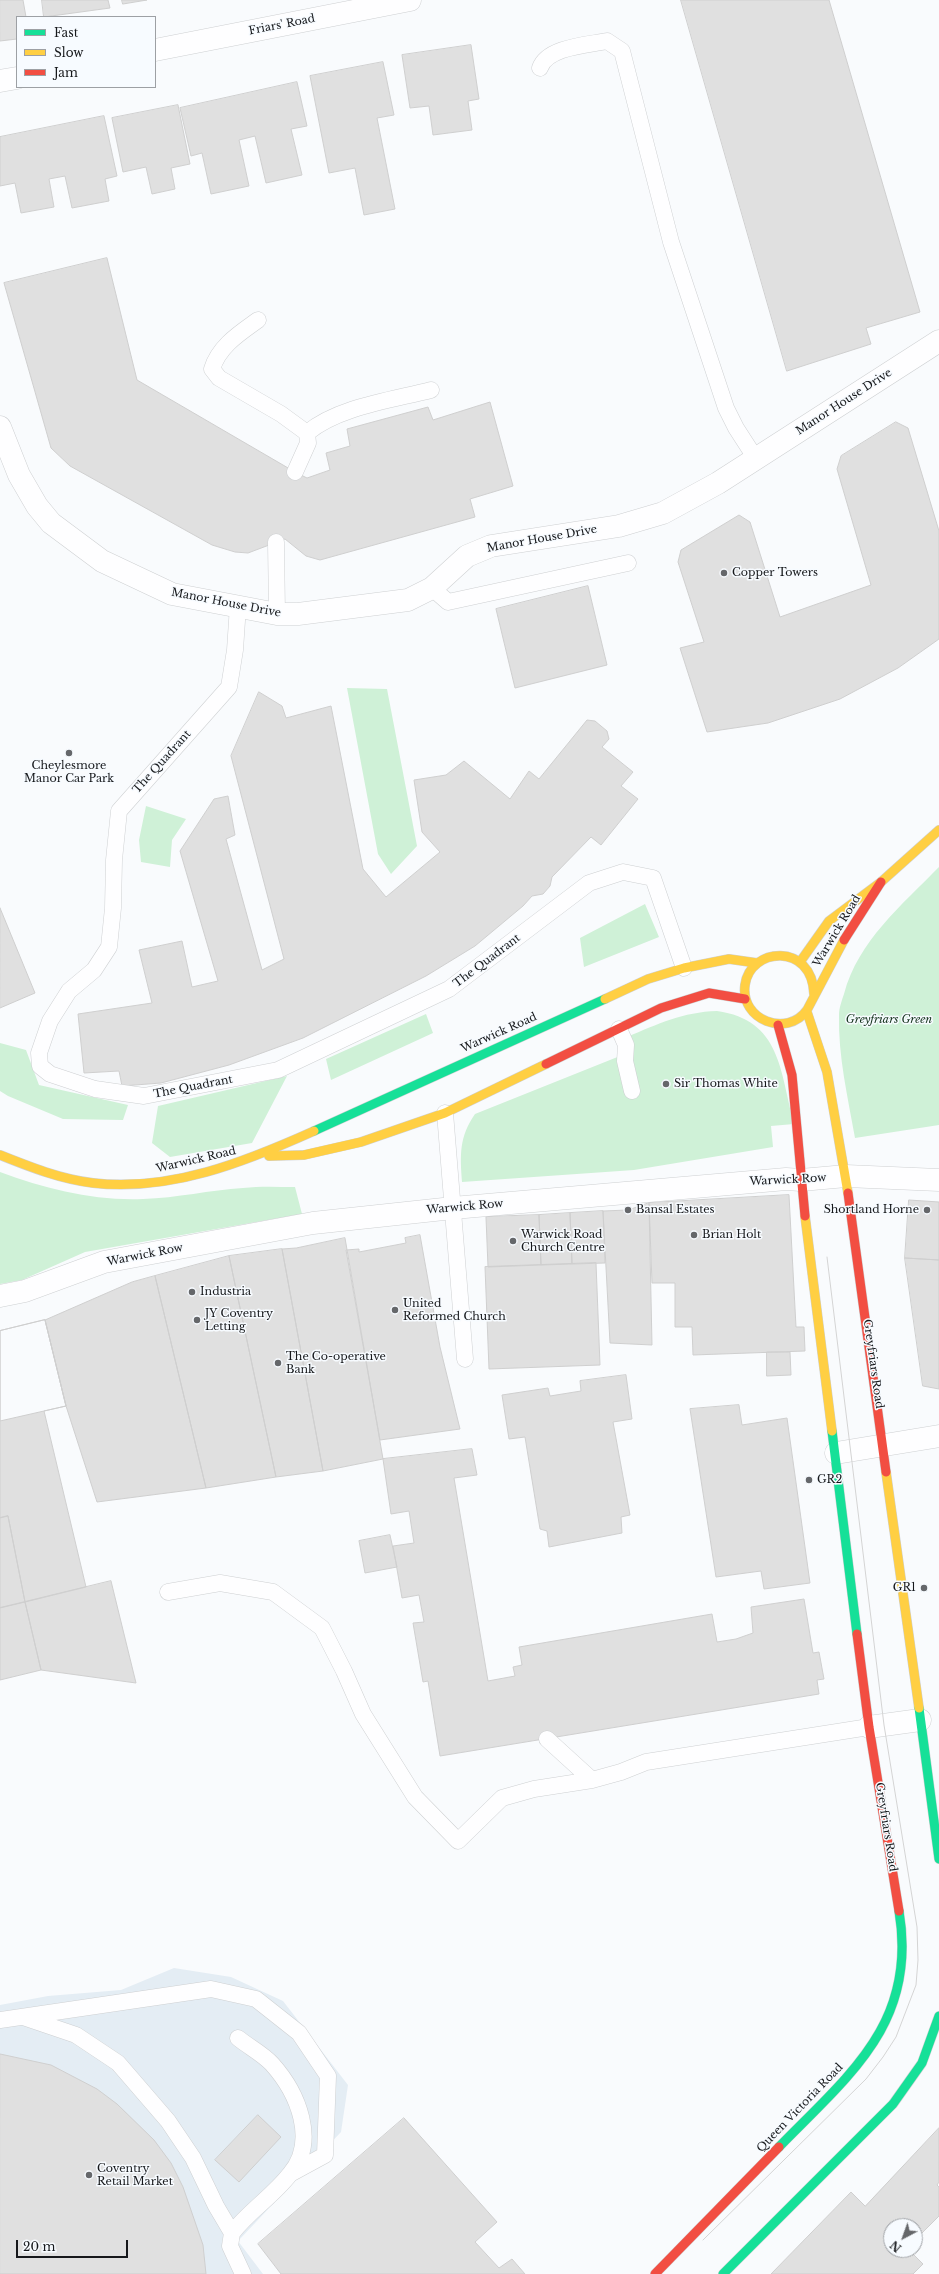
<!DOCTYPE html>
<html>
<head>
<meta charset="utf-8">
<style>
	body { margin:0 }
	#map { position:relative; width:939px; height:2274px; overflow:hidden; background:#f9fbfd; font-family:"Libre Baskerville",serif }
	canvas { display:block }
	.legend { position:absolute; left:16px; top:16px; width:140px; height:72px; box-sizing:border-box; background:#f7fbff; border:1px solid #9da0a4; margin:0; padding:5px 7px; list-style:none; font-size:12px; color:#16181b }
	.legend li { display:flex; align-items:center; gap:8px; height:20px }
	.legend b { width:20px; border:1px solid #9da0a4 }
	.north { position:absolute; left:883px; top:2218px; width:40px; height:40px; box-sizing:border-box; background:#f7fbff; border:1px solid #9da0a4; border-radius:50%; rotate:221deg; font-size:11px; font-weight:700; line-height:16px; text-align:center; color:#16181b }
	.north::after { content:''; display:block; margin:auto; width:14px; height:18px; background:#65676a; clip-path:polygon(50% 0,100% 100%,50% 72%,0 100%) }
	.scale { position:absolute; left:16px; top:2240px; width:112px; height:18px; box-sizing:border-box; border:2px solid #16181b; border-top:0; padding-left:5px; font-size:12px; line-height:14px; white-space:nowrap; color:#16181b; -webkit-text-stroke:3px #f7fbff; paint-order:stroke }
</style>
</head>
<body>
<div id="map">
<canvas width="939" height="2274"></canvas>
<ul class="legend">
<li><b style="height:5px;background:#16e098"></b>Fast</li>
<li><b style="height:5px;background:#ffcf43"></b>Slow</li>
<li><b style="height:5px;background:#f24e42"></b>Jam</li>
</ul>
<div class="north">N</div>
<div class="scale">20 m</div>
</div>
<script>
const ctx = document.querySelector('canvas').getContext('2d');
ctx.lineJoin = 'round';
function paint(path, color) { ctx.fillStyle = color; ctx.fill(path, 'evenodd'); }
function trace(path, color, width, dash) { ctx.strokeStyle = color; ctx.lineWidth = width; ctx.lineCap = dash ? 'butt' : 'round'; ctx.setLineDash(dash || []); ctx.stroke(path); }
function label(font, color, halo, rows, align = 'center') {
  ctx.font = font + ' "Libre Baskerville",serif'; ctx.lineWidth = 3; ctx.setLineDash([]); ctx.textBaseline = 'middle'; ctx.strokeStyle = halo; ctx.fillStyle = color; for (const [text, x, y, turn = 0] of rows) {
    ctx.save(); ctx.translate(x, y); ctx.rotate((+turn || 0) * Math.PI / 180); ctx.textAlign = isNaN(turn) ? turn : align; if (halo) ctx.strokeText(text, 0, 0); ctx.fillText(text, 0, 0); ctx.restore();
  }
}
paint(new Path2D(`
	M 174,1968 L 231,1977 L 283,2001 L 348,2085 L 341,2132 L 238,2241 L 263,2274 L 0,2274 L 0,2005 L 48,1996 L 121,1990 Z`), '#e4edf4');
paint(new Path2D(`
	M 347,688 L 387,689 L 417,846 L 391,874 L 378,854 Z
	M 146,806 L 186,819 L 172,840 L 170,867 L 141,862 L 139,840 Z
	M 939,867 L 939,1125 L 855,1138 C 848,1098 838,1056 839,1015 C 839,1008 842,1000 844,994 C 858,941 902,905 939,867 Z
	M 645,904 L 659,937 L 584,967 L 580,938 Z
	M 717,1011 C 781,1020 780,1071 794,1124 L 771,1126 L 773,1147 L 634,1170 L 462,1182 C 460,1155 459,1137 475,1114 L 625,1054 L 627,1037 C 658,1024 683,1012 717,1011 Z
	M 426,1014 L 433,1033 L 331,1080 L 326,1059 Z
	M 0,1043 L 26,1050 L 39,1085 L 128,1105 L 123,1120 L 63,1119 L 8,1096 L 0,1091 Z
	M 287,1076 L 252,1143 L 170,1157 L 152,1143 L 158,1106 Z
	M 0,1172 C 46,1189 94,1201 143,1199 C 177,1198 210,1190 243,1188 C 260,1186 278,1187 295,1187 L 302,1214 L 85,1252 L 22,1280 L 0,1284 Z`), '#cff1d7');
const building = new Path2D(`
	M 0,0 L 23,0 L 26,17 L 17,17 L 17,39 L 0,41 Z
	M 42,0 L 108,0 L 110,8 L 44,17 Z
	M 122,0 L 147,0 L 123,4 Z
	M 681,0 L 829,0 L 920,312 L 866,328 L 871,344 L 787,371 Z
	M 471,45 L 479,99 L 468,101 L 472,130 L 433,135 L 429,106 L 410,108 L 402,55 Z
	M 383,62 L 394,115 L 377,118 L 395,209 L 364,215 L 355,168 L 329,173 L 310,76 Z
	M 297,82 L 307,126 L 291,129 L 302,175 L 266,183 L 255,136 L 239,140 L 249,186 L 211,194 L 202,153 L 191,156 L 180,108 Z
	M 178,105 L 190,164 L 171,168 L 175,189 L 152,194 L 146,167 L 123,172 L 112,118 Z
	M 104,116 L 117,176 L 105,179 L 109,201 L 72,208 L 65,176 L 49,179 L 54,207 L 21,213 L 15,183 L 0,186 L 0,137 Z
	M 107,258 L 137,380 L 295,472 L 307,478 L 330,470 L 326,453 L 350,446 L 347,429 L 428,407 L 433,420 L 490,402 L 513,486 L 470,499 L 475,517 L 320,560 L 306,556 L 285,539 L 248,553 L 235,552 L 212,545 L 70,466 L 51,448 L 4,283 Z
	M 896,422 L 908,428 L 939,531 L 939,639 L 898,668 L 840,699 L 768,723 L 707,732 L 680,648 L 704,642 L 678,562 L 681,550 L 739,515 L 750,522 L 780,617 L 871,585 L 837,469 L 841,456 Z
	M 588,586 L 607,665 L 515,688 L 496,609 Z
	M 259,692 L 282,706 L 286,718 L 331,706 L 363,869 L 386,897 L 440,852 L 422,832 L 414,780 L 446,775 L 464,761 L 510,799 L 529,771 L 539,779 L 587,720 L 595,721 L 607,731 L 609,739 L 602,747 L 633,772 L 621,786 L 638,799 L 601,845 L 591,837 L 552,877 L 550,886 L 543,894 L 532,896 L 523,906 L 475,946 L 426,976 L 303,1038 L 229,1065 L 161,1083 L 122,1086 L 119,1071 L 84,1073 L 78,1014 L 152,1003 L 139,950 L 182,941 L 192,987 L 218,981 L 180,851 L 214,799 L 228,796 L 235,835 L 226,839 L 262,970 L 284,959 L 231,756 Z
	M 0,908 L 35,993 L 0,1008 Z
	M 789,1195 L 796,1327 L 804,1327 L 805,1351 L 693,1355 L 692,1327 L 675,1327 L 675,1283 L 652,1283 L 649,1203 Z
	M 909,1200 L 939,1202 L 939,1260 L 905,1258 Z
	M 649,1203 L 652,1345 L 610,1343 L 603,1211 L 628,1210 Z
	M 603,1211 L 605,1263 L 572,1264 L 570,1213 Z
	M 570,1213 L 572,1264 L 541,1265 L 539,1215 Z
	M 539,1215 L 541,1265 L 488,1267 L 486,1217 Z
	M 420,1235 L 440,1347 L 460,1429 L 380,1440 L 346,1250 L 359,1249 L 359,1252 L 406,1243 L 405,1238 Z
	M 345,1238 L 383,1459 L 323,1471 L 282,1249 L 296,1248 Z
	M 282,1249 L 323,1471 L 276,1477 L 229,1256 Z
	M 229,1256 L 276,1477 L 206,1488 L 155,1276 Z
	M 905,1258 L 939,1260 L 939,1389 L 923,1386 Z
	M 596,1263 L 600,1365 L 489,1369 L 485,1267 Z
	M 155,1276 L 206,1488 L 97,1502 L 66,1406 L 45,1320 L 132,1282 Z
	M 45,1320 L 66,1406 L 44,1411 L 86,1587 L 25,1602 L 8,1516 L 0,1518 L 0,1331 Z
	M 45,1320 L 66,1406 L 0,1421 L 0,1331 Z
	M 767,1352 L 790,1352 L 791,1375 L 767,1376 Z
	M 626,1375 L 632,1419 L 613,1422 L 630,1515 L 621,1517 L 622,1533 L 549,1547 L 547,1531 L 540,1529 L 525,1437 L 509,1439 L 502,1395 L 548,1388 L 550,1396 L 581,1391 L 580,1381 Z
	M 739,1405 L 742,1425 L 787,1418 L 810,1583 L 764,1589 L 761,1571 L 716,1577 L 690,1409 Z
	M 472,1449 L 477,1475 L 454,1478 L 488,1681 L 515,1676 L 513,1667 L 522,1665 L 519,1647 L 712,1614 L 717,1642 L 736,1639 L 753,1633 L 751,1607 L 804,1599 L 813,1653 L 819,1652 L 824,1679 L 817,1680 L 819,1694 L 440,1756 L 428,1681 L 423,1682 L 413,1623 L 424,1622 L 419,1595 L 402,1598 L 393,1546 L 414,1543 L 409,1511 L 391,1514 L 383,1459 Z
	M 8,1516 L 25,1602 L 0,1608 L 0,1518 Z
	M 390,1535 L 397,1567 L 365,1573 L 359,1541 Z
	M 111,1581 L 136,1683 L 41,1670 L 25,1602 Z
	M 25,1602 L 41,1670 L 0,1680 L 0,1608 Z
	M 0,2054 L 51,2065 L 97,2089 L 117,2104 L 154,2140 L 171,2163 L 183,2187 L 203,2245 L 206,2274 L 0,2274 Z
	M 258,2115 L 281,2137 L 239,2182 L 215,2160 Z
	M 404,2118 L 497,2222 L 475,2242 L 499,2268 L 512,2259 L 525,2274 L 281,2274 L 258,2244 Z
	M 939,2128 L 939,2182 L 937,2185 L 939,2187 L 939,2216 L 915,2240 L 915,2226 L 891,2226 L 891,2250 L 909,2250 L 923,2264 L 913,2274 L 771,2274 L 851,2192 L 865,2206 Z`);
paint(building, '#e0e0e0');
trace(building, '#cfcfcf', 1);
const lane = new Path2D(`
	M 540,68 C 547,47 587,45 607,41 L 622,51 L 671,242 L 726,408 L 736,428 L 756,459
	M 258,320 C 240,333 219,346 212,369 L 219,378 L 281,414 L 307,433 L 308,443 L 295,472
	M 307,433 C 338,407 392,400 431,390
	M 276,542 L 277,614
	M 432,588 L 448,602 L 628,563
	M 238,606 L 235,650 L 229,687 L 119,811 L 114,860 L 113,908 L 109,947 L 94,970 L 69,991 L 50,1021 L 39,1053 L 40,1066 L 50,1074 L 95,1089 L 144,1096 L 278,1070 L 449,989 L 589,883 L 623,872 L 653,878 L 684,968
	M 619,1029 L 626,1045 L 625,1061 L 632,1091
	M 445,1113 L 465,1359
	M 168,1592 L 220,1583 L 273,1592 L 322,1628 L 344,1671 L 363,1714 L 415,1797 L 458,1841 L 502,1798 L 534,1789 L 592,1780 L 621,1772 L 646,1762 L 869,1727
	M 547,1739 L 592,1780
	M 23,2017 L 76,2035 L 118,2063 L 168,2121 L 193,2158 L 216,2206 L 232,2233 L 230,2246 L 243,2274
	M 0,2020 L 211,1989 L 256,1999 L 299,2033 L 328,2076 L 325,2155 L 290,2174
	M 232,2233 C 249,2211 273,2196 290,2174 C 318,2141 298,2093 272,2064 C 263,2054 249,2047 238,2038`);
const street = new Path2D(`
	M 155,50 L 410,0
	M 0,81 L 17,78
	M 0,427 L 19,475 L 37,506 L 51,523 L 102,561 L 172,594 L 277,614 L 298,614 L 408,600 L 432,588 L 467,556 L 491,546 L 619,526 L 663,513 L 718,483 L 939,341
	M 0,1296 L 25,1291 L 104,1262 L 313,1223 L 453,1208 L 786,1179 L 801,1180 L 846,1176 L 939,1180
	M 836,1453 L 939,1436
	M 869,1727 L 920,1720`);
const fast = new Path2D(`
	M 314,1131 L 605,999
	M 832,1431 L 857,1634
	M 919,1708 L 939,1859
	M 779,2147 C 849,2075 918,2023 899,1911
	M 723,2274 L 893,2104 L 922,2063 L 939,2016`);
const slow = new Path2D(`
	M 800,962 L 829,921 L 881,882 L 939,830
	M 814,994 C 812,942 750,947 745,985 C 740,1020 787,1038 807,1010 L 844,940
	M 605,999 L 648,979 L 684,968 L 729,959 L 757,963
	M 807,1012 L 827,1072 L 848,1193
	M 0,1155 C 30,1167 60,1179 93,1183 C 170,1192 245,1162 314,1131
	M 269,1156 L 304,1155 L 361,1142 L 445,1113 L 546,1064
	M 805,1216 L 832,1431
	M 886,1472 L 919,1708`);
const jam = new Path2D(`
	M 844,940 L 881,882
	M 778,1025 L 792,1075 L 805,1216
	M 546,1064 L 661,1008 L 709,993 L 745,999
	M 848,1193 L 886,1472
	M 857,1634 L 869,1727 L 899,1911
	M 655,2274 L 779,2147`);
trace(lane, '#ced0d2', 17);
trace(street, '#ced0d2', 23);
trace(fast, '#ced0d2', 10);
trace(slow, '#ced0d2', 10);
trace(jam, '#ced0d2', 10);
trace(lane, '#fefeff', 16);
trace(street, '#fefeff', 22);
trace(fast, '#16e098', 9);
trace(slow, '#ffcf43', 9);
trace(jam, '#f24e42', 9);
trace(new Path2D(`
	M 703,2240 L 866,2079 L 883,2057 L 896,2037 L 916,1985 L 918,1960 L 917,1927 L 884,1725 L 827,1257`), '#d4d4d4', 1);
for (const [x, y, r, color] of [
	[724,573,4,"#65676a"],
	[69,753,4,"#65676a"],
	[666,1084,4,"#65676a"],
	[628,1210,4,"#65676a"],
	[927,1210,4,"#65676a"],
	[694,1235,4,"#65676a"],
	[513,1241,4,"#65676a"],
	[192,1292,4,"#65676a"],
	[395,1310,4,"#65676a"],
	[197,1320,4,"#65676a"],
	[278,1363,4,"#65676a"],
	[809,1480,4,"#65676a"],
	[924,1588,4,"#65676a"],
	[89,2175,4,"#65676a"]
]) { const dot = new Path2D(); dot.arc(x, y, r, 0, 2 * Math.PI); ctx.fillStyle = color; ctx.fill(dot); trace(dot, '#f7fbff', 1.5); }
label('11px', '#16181b', '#f7fbff', [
	["Friars' Road",282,25,-11],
	["Manor House Drive",844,402,-33],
	["Manor House Drive",542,539,-10],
	["Manor House Drive",226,603,11],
	["The Quadrant",162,762,-48],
	["Warwick Road",837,931,-59],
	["The Quadrant",487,961,-37],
	["Warwick Road",499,1033,-24],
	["The Quadrant",193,1087,-11],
	["Warwick Road",196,1160,-13],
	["Warwick Row",788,1180,-3],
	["Warwick Row",465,1207,-5],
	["Warwick Row",145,1255,-11],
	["Greyfriars Road",873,1364,82],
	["Greyfriars Road",886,1827,81],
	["Queen Victoria Road",800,2108,-46]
]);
label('11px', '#16181b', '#f7fbff', [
	["Copper Towers",732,573],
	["Cheylesmore",69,766,"center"],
	["Manor Car Park",69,779,"center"],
	["Sir Thomas White",674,1084],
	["Bansal Estates",636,1210],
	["Shortland Horne",919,1210,"right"],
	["Warwick Road",521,1235],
	["Church Centre",521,1248],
	["Brian Holt",702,1235],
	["Industria",200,1292],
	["United",403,1304],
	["Reformed Church",403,1317],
	["JY Coventry",205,1314],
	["Letting",205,1327],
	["The Co-operative",286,1357],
	["Bank",286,1370],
	["GR2",817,1480],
	["GR1",916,1588,"right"],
	["Coventry",97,2169],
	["Retail Market",97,2182]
], 'left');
label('italic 11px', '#12311a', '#f7fbff', [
	["Greyfriars Green",889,1020]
]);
</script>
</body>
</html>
